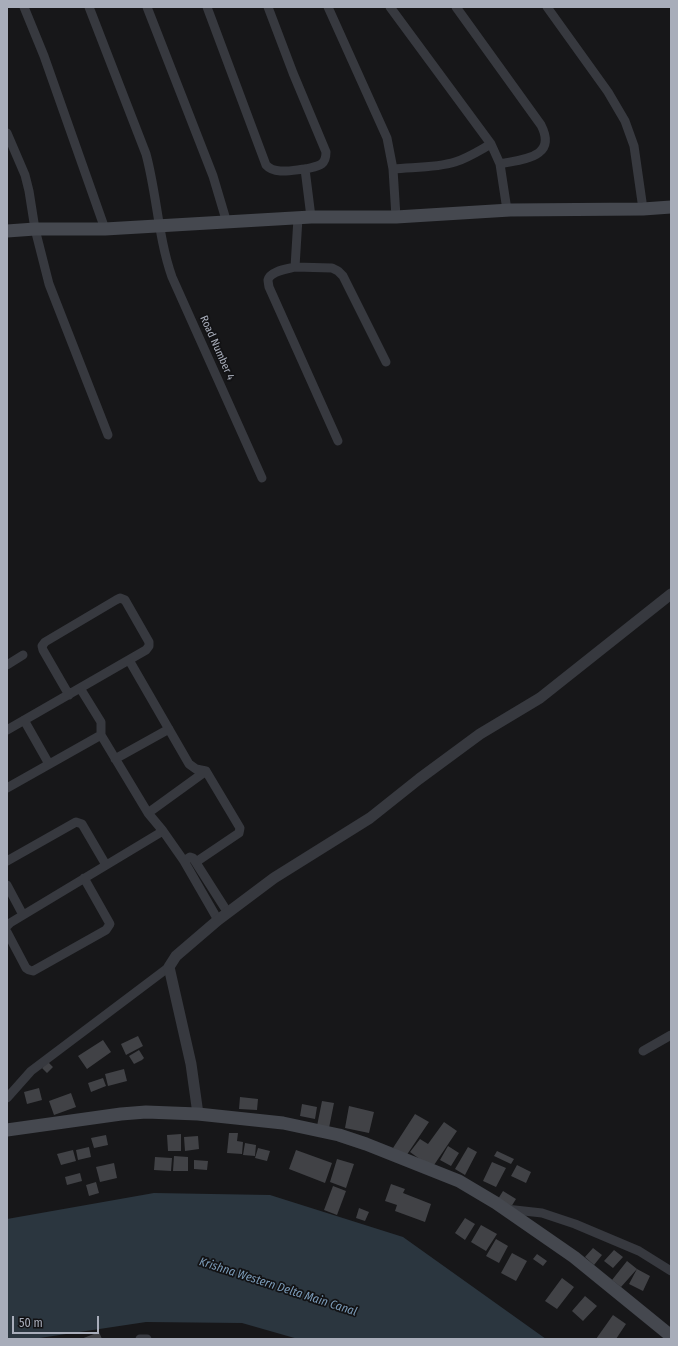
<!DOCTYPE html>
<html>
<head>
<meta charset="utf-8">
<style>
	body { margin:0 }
	#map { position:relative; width:678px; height:1346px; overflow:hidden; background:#171719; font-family:"Fira Sans Condensed",sans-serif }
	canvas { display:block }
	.frame { position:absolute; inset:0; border:8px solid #a8adba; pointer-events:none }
	.scale { position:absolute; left:12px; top:1316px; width:87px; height:18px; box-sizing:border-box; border:2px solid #a8adba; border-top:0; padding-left:5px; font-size:12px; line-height:14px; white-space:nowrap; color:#a8adba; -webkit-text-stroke:3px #121214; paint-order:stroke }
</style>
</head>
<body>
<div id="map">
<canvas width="678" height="1346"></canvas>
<div class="frame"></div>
<div class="scale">50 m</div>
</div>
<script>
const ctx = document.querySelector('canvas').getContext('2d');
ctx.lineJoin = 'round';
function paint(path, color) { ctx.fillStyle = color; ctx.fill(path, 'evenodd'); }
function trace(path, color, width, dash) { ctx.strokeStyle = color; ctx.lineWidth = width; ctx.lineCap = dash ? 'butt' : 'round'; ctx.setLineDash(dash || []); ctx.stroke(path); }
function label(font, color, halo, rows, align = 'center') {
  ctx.font = font + ' "Fira Sans Condensed",sans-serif'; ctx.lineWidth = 3.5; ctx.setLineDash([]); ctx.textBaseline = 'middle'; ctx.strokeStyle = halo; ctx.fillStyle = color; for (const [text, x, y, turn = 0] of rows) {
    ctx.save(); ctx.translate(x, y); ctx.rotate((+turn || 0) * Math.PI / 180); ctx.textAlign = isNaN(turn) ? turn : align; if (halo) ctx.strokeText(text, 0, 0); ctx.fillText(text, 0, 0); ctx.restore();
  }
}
paint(new Path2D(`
	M 154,1193 L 270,1195 L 403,1237 L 546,1339 L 298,1339 L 242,1323 L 146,1322 L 33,1339 L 7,1339 L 7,1219 Z`), '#2b363f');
paint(new Path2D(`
	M 138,1036 L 143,1046 L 126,1055 L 121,1044 Z
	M 103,1040 L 111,1052 L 87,1069 L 78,1056 Z
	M 139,1050 L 144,1058 L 142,1060 L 134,1064 L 129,1056 Z
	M 48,1062 L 53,1067 L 47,1073 L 42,1068 Z
	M 124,1069 L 127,1081 L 108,1086 L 105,1074 Z
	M 103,1078 L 106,1086 L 91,1092 L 88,1083 Z
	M 39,1088 L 42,1100 L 27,1104 L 24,1092 Z
	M 71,1093 L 76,1107 L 54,1115 L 49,1101 Z
	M 240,1097 L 258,1099 L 257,1110 L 239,1109 Z
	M 322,1101 L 334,1103 L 329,1128 L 317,1126 Z
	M 302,1104 L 317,1107 L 315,1119 L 300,1116 Z
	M 349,1106 L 374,1112 L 369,1133 L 345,1128 Z
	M 415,1114 L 429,1122 L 406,1156 L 393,1148 Z
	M 444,1122 L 457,1131 L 432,1168 L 410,1152 L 420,1139 L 428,1144 Z
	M 229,1133 L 238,1133 L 237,1141 L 243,1142 L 242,1154 L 227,1153 Z
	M 181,1134 L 181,1151 L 168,1151 L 167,1135 Z
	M 106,1135 L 108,1145 L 94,1148 L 91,1138 Z
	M 198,1136 L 199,1149 L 185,1151 L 184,1137 Z
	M 245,1143 L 256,1145 L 255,1156 L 243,1155 Z
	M 448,1146 L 459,1153 L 451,1166 L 440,1160 Z
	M 89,1147 L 91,1157 L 78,1160 L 76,1150 Z
	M 468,1147 L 477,1152 L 465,1175 L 455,1169 Z
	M 258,1148 L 270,1151 L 267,1161 L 255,1158 Z
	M 73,1150 L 76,1161 L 61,1165 L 57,1154 Z
	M 296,1150 L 332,1163 L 325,1183 L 289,1169 Z
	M 497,1151 L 514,1159 L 511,1164 L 494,1156 Z
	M 174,1156 L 188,1157 L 188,1171 L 173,1171 Z
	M 155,1157 L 172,1158 L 171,1171 L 154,1170 Z
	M 337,1159 L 354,1164 L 346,1188 L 330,1182 Z
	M 194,1160 L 208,1161 L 207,1170 L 194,1169 Z
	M 492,1162 L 506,1168 L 496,1187 L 483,1181 Z
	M 114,1163 L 117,1178 L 100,1182 L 96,1167 Z
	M 517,1165 L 531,1172 L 526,1183 L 511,1176 Z
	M 80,1173 L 82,1181 L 67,1185 L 65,1177 Z
	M 96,1182 L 99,1193 L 89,1196 L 86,1185 Z
	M 391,1184 L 405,1189 L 403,1193 L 431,1204 L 425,1222 L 395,1211 L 397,1205 L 385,1201 Z
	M 333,1186 L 346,1191 L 337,1215 L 324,1210 Z
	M 503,1191 L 516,1199 L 511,1207 L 498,1199 Z
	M 359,1208 L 369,1212 L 365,1221 L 356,1218 Z
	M 465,1218 L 475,1224 L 465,1240 L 455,1233 Z
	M 481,1225 L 497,1234 L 486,1251 L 471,1242 Z
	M 496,1239 L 508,1246 L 499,1263 L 486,1256 Z
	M 593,1248 L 602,1255 L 594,1265 L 585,1257 Z
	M 614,1250 L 623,1257 L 613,1268 L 604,1261 Z
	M 512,1253 L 527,1261 L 516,1281 L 501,1273 Z
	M 537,1254 L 547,1261 L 543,1266 L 533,1259 Z
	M 627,1261 L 637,1269 L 621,1287 L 612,1280 Z
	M 637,1269 L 650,1276 L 643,1291 L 629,1284 Z
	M 562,1278 L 574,1287 L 557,1309 L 545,1301 Z
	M 585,1296 L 597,1306 L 583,1321 L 572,1311 Z
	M 613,1315 L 626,1324 L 616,1339 L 596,1339 Z
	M 99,1332 L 102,1339 L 81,1339 Z`), '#414246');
trace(new Path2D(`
	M 24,7 L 44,56 L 105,229
	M 89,7 L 146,154 C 157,195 158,237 172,277 L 262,478
	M 147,7 L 213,176 L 227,223
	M 207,7 L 266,165 C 275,175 293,170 305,169
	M 268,7 L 293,73 L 326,152 C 326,167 317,166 305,169 L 311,217
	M 328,7 L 387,138 L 393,169 L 396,217
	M 390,7 L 491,144 L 500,164 L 507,210
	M 456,7 L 541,125 C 558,158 522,159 500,164
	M 547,7 L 608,92 L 625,121 L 634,146 L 643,209
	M 7,133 L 25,175 L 29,191 L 35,229 L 49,284 L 108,435
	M 393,169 C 413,167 436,168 455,162 C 468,158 480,150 491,144
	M 298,218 L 295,267 C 287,269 270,271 268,280 C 268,281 269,287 269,287 L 338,441
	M 295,267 L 332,268 L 338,271 L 343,276 L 386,362
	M 129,660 L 189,764 L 196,769 L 206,771 L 240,828 L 239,833 L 236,835 L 196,862
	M 7,665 L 23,655
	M 80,688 L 101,722 L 101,735 L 148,813 L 163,831 L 184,861
	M 24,720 L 49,764
	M 7,730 L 146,650 L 149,646 L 149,642 L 125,600 L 120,598 L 116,600 L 45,642 L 42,646 L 43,650 L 69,695
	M 115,759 L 169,729
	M 7,788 L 101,735
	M 148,813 L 206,771
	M 7,861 L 76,822 L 82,824 L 106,865
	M 7,885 L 23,915
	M 218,920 L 184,861 L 190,857 L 193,858 L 228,913
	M 7,926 L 10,923 L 163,831
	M 7,932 L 26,968 L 29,970 L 33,971 L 106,930 L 110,924 L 84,878
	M 643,1051 L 671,1035
	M 7,1098 L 31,1071 L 169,967
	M 506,1209 L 542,1213 L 575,1224 L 639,1251 L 671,1271
	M 140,1339 L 147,1339`), '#37393f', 9);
trace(new Path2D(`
	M 198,1114 L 191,1064 L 169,967 L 176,956 L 218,920 L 274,878 L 370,818 L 419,779 L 480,734 L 540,698 L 671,594`), '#37393f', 11);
trace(new Path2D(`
	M 7,231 L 35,229 L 105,229 L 311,217 L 396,217 L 510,210 L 643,209 L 671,207
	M 7,1130 L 121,1114 L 146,1112 L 198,1114 L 283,1123 L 339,1135 L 366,1144 L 459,1181 L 496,1203 L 574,1257 L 671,1336`), '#45484f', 13);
label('11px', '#a8adba', '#121214', [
	["Road Number 4",217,348,66]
]);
label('italic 12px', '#7c9cb9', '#121214', [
	["Krishna Western Delta Main Canal",278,1287,18]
]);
</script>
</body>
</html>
